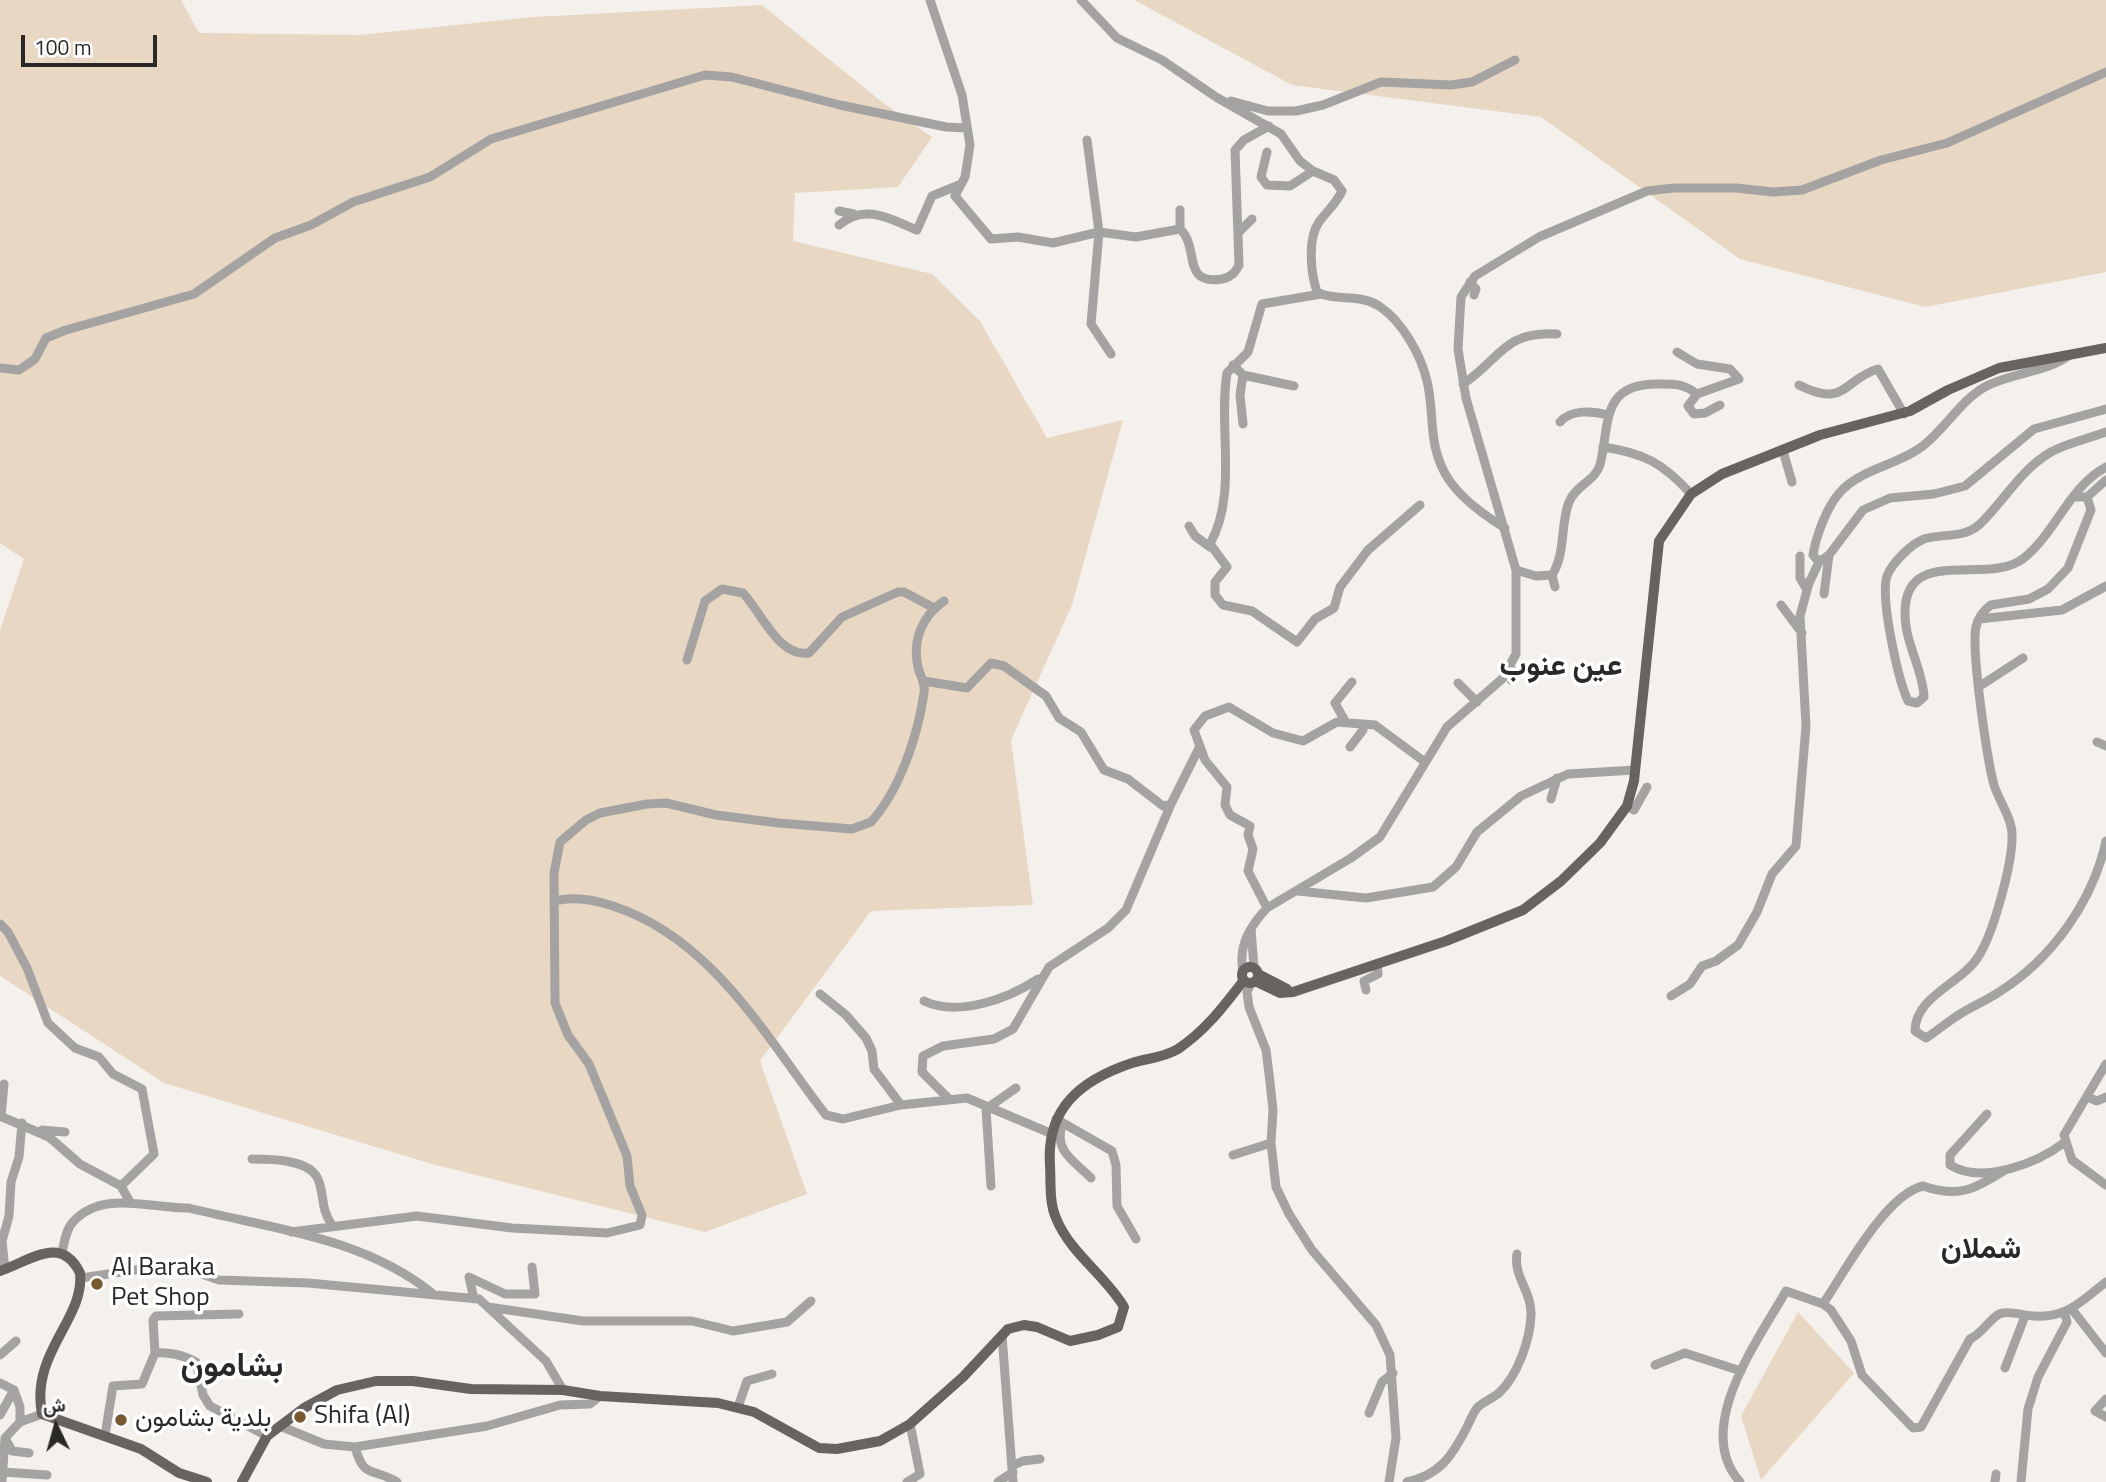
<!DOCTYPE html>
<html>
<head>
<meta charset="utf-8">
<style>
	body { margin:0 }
	#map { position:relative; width:2106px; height:1482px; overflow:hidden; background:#f4f1ed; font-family:"Titillium Web",Vazirmatn,sans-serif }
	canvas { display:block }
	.north { position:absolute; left:21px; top:1391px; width:70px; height:70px; -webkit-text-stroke:5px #fff; paint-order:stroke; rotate:355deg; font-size:19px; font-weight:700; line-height:28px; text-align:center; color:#2a2927 }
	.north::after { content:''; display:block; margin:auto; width:24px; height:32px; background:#2a2927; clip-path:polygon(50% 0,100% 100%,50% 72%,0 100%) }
	.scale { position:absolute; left:21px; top:35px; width:136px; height:32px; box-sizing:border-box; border:4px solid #2a2927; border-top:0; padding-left:9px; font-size:21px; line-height:24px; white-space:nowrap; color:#2a2927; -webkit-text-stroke:5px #fff; paint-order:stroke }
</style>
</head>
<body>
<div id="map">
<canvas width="2106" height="1482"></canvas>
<div class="north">ش</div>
<div class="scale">100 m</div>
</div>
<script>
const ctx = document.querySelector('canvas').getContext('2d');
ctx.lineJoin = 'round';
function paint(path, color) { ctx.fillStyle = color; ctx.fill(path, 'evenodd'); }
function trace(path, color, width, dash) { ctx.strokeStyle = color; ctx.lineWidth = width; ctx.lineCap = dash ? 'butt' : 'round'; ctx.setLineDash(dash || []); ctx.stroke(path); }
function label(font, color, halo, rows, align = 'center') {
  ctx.font = font + ' "Titillium Web",Vazirmatn,sans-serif'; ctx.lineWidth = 7; ctx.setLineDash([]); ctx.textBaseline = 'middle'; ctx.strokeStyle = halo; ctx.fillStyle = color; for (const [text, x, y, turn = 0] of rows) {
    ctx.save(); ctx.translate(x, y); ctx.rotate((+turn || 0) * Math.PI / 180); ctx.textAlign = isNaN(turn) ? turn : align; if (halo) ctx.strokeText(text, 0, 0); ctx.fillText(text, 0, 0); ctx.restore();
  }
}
paint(new Path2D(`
	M 0,0 L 181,0 L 199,33 L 359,35 L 533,17 L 762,5 L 882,102 L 932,137 L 898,187 L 795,193 L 793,241 L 932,274 L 980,321 L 1047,438 L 1123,420 L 1072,605 L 1011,740 L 1033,905 L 871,911 L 760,1061 L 807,1194 L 705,1232 L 432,1164 L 164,1083 L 0,976 L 0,630 L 24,559 L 0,543 Z
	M 1134,0 L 2106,0 L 2106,272 L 1925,307 L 1740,259 L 1541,117 L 1292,85 Z
	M 1798,1312 L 1854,1373 L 1761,1480 L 1741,1416 Z`), '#e8d7c3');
trace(new Path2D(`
	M 930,0 L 962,95 L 970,145 L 965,177 L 955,196 L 991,239 L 1018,237 L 1053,243 L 1099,232 L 1136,237 L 1180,229 C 1200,247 1181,286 1222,279 C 1231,277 1235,273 1239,265 L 1235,150 L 1244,140 L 1269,126
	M 1081,0 L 1117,38 L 1162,60 L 1216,97 L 1281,134 L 1300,161 L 1313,171 L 1334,180 L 1342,191 C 1336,204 1327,211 1319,222 C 1307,239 1311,274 1317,292 C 1336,302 1359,293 1379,306 C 1402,321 1421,355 1427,381 C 1434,409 1429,438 1441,465 C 1451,491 1482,514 1505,528
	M 1231,101 L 1268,111 L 1296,111 L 1323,105 L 1381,82 L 1451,85 L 1472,82 L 1515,60
	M 1087,140 L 1099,232 L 1091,324 L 1111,354
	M 1267,152 L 1261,177 L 1267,185 L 1290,186 L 1313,171
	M 1180,210 L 1180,229
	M 839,211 L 854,214
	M 839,225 C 866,203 890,219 917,230 L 932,196 L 959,185
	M 1238,233 L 1252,219
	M 1470,282 L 1476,289 L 1474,295
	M 1321,294 L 1262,304 L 1248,352 L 1227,373 C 1218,428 1238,494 1210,544 L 1227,567 L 1215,582 L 1215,595 L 1223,605 L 1252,611 L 1297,642 L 1315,619 L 1334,608 L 1340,587 L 1368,550 L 1420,505
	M 1233,365 L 1243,375 L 1240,395 L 1243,424
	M 0,368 L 19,370 L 35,359 L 46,338 L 66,330 L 194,294 L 275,238 L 311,225 L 353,202 L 430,177 L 491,139 L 705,75 L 732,77 L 840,105 L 946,127 L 966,128
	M 1243,375 L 1294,386
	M 1463,384 C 1501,359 1503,331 1557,334
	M 1799,385 C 1846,409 1843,379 1878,369 L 1904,414
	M 1697,394 L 1688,406 L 1694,414 L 1705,413 L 1720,405
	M 1560,422 C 1571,409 1593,411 1608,415
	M 2106,432 C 2087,439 2068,443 2051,452 C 2021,469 2004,501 1980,524 C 1964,539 1943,533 1924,539 C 1911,544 1892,563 1887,576 C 1880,599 1898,679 1908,701 L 1917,703 L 1924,697 C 1923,670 1905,643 1905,614 C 1904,543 1988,587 2024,558 C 2056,532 2070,486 2106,467
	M 1603,447 C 1644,453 1663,463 1691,494
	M 1783,451 L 1792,482
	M 2075,497 L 2087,497 L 2091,510 L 2068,568 L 2048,589 L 2029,599 L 1991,605 C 1984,610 1978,618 1976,627 C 1971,650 1987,759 1994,785 C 1999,801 2012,818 2012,835 C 2013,862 1993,935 1978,957 C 1961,984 1915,996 1915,1031 L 1926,1038 C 1937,1031 1946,1023 1957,1016 C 1970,1007 1986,1001 1999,992 C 2052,959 2093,901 2106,841
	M 2087,497 L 2106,480
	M 1189,526 L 1195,536 L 1210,547
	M 1800,556 L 1800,578 L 1807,590
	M 1819,562 L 1813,555 C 1816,536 1827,506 1841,491 C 1863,468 1899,465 1924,445 C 1947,427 1964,395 1991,384 C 2017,372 2047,372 2070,355
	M 1516,570 L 1536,576 L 1552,575 C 1566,553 1560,525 1569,502 C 1575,486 1595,481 1600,465 C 1610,425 1600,384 1657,384 C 1673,384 1683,383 1697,394 L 1739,379 L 1730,369 L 1697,364 L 1677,352
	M 1552,575 L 1555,587
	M 1824,594 L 1829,555
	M 1781,605 L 1802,633
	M 1979,619 L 2062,610 L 2106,586
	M 687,660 L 705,601 L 722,589 L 743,593 C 761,612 779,658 809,653 L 842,617 L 898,592 L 904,592 L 934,608
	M 1510,667 L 1514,672 L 1511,680
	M 924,681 L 967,688 L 991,663 L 1004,666 L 1046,696 L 1059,718 L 1081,732 L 1104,770 L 1128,779 L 1163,806 L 1171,804 L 1200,746
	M 1458,683 L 1477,702
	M 1980,686 L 2023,658
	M 1345,721 L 1335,703 L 1352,682
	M 2097,742 L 2106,746
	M 1350,747 L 1363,730 L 1363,725
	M 1551,799 L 1557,778
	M 1627,806 L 1634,810 L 1647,787
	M 1298,891 L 1366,898 L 1433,887 L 1456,867 L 1477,832 L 1521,796 L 1568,774 L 1635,770
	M 555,901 C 574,896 595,900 613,906 C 713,939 765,1036 826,1115 L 843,1119 L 901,1105 L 967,1098 L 1050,1133
	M 1267,908 L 1248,871 L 1253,849 L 1248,835 L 1250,826 L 1230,815 L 1225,805 L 1227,787 L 1205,760 L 1194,730 L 1205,716 L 1229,707 L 1273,733 L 1303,741 L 1337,722 L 1375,725 L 1425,762
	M 0,924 L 8,932 L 27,968 L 48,1023 L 75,1048 L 99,1057 L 113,1074 L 142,1089 L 154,1154 L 121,1186
	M 1251,929 L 1254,967
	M 1243,971 C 1238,946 1250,926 1267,908 L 1351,858 L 1380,837 L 1447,727 L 1502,679 L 1516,654 L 1516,570 L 1466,398 L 1458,349 L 1461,297 L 1475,276 L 1539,237 L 1647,191 L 1674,188 L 1736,188 L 1773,192 L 1802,190 L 1881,160 L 1947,143 L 2106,72
	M 1251,983 L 1247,992 L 1249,1007 L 1266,1050 L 1270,1082 L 1273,1110 L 1271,1143 L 1276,1187 L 1289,1214 L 1312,1250 L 1376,1325 L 1390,1355 L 1396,1438 L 1389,1482
	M 1366,990 L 1364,981 L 1378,974 L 1377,964
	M 820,994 L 846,1015 L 866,1038 L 872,1051 L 874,1069 L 901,1105
	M 1671,996 L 1690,984 L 1702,966 L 1716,961 L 1738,945 L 1757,912 L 1772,874 L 1796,846 L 1806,726 L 1800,616 L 1809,583 L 1819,562 L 1829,555 L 1863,510 L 1890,498 L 1934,494 L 1965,486 L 2034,429 L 2106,409
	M 924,1001 C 958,1017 1008,999 1038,979
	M 2106,1064 L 2064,1135 L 2072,1160 L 2106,1185
	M 2087,1097 L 2097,1101 L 2106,1097
	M 948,1098 L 922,1072 L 923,1056 L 943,1046 L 994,1039 L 1013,1029 L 1049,967 L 1108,928 L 1126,910 L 1171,804
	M 1987,1114 L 1950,1155 L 1950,1165 C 1982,1185 2038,1163 2065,1142
	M 0,1116 L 49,1137 L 80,1164 L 121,1186 L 130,1202
	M 1,1117 L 4,1084
	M 1056,1119 L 1112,1151 L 1116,1165 L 1117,1206 L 1136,1239
	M 1063,1123 C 1052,1150 1074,1161 1091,1178
	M 42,1130 L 65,1132
	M 1233,1155 L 1271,1143
	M 252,1159 C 270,1159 309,1159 318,1179 C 325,1196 320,1208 332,1225
	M 991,1186 L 986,1109 L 1016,1088
	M 291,1232 L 417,1216 L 512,1228 L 607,1233 L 640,1225 L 642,1215 L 630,1186 L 627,1156 L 589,1064 L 568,1035 L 555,1003 L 554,873 L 560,842 L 586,820 L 600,813 L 647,804 L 666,803 L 716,815 L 779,823 L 852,829 L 871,822 C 900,790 918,735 924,693 C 926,682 920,677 918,667 C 912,641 922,616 944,601
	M 62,1253 C 64,1243 66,1229 73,1222 C 102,1189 152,1209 189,1208 C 273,1229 362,1237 432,1293
	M 5,1269 L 2,1241 L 9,1216 L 11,1182 L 19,1157 L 22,1123
	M 81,1278 L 162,1266 L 187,1269 L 219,1280 L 308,1283 L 479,1299 L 546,1361 L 563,1390
	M 474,1299 L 469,1277 L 505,1294 L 535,1294 L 532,1267
	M 1823,1304 C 1844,1273 1885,1195 1923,1186 C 1958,1198 1974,1190 2005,1170
	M 488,1307 L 583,1321 L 692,1321 L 733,1331 L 787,1322 L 811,1301
	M 2071,1308 L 2106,1353
	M 1002,1335 L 1013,1482
	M 155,1353 L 153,1320 L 156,1316 L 239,1314
	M 0,1355 L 16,1341
	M 1655,1365 L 1685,1353 L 1741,1371
	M 2005,1368 L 2025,1316
	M 0,1383 L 14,1390 L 20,1407 L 20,1422
	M 2106,1399 L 2095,1411 L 2106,1417
	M 738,1407 L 747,1381 L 772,1374
	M 1369,1413 L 1382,1382 L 1393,1373
	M 0,1415 L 14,1390
	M 280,1426 L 324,1444 L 355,1447 L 487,1426 L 560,1405 L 590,1404 L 600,1396
	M 105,1435 L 113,1386 L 142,1384 L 155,1353 C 171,1352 182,1355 196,1362 L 203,1395 L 210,1406 L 267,1436
	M 5,1438 L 12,1451 L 29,1453
	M 355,1447 C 364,1480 373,1467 397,1482
	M 1012,1466 L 1023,1461 L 1040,1459
	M 3,1472 L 47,1475
	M 2,1482 L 5,1438 L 20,1422 L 42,1414
	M 907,1482 L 920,1474 L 910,1424
	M 998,1482 L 1013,1472
	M 1407,1482 C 1440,1475 1452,1456 1467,1427 C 1470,1421 1473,1413 1477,1408 C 1483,1402 1493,1398 1499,1393 C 1518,1375 1530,1340 1531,1315 C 1532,1292 1513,1276 1517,1254
	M 1740,1482 C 1692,1428 1758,1341 1786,1291 L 1823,1304 L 1831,1310 L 1851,1341 L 1862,1375 L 1913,1428 L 1921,1427 L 1970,1339 C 1984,1333 1992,1314 2003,1313 C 2013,1311 2025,1316 2035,1316 C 2068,1318 2081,1301 2106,1282
	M 1995,1482 L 1996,1474
	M 2021,1482 L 2028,1409 L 2038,1377 L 2067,1322 L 2065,1314`), '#a5a3a2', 9);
trace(new Path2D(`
	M1242 975a8 8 0 1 1 16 0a8 8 0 1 1-16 0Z
	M 1258,974 L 1287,989
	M 1255,981 L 1280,993 L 1293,992 L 1446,941 L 1523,910 L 1561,881 L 1600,843 L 1627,806 L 1634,781 L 1659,541 L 1691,494 L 1722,474 L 1820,435 L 1910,411 L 1948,390 L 1999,368 L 2106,348
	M 0,1271 C 30,1261 61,1234 80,1273 C 85,1319 30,1353 42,1414 L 141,1449 L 179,1473 L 207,1482
	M 242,1482 L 267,1436 L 304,1408 L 337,1390 L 376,1381 L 413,1381 L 471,1389 L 563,1390 L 600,1396 L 718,1403 L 754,1412 L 819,1448 L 837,1449 L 880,1441 L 910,1424 L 963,1377 L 1008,1329 L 1024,1325 L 1037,1327 L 1070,1341 L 1098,1335 L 1118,1327 L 1124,1307 C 1105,1275 1070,1253 1056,1218 C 1049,1202 1051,1183 1050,1165 C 1046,1108 1081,1080 1132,1063 C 1148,1058 1163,1058 1178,1049 C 1206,1030 1224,1006 1244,980`), '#666361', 10);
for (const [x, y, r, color] of [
	[97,1284,7,"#79592f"],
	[300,1417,7,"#79592f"],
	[121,1420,7,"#79592f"]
]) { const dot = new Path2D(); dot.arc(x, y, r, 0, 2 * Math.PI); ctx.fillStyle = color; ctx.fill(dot); trace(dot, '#fff', 2.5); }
label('26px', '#2a2927', '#fff', [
	["Al Baraka",111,1269],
	["Pet Shop",111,1299],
	["Shifa (Al)",314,1417],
	["بلدية بشامون",135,1420]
], 'left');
label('bold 30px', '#2a2927', '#fff', [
	["عين عنوب",1561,668],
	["شملان",1981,1251]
]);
label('bold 33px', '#2a2927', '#fff', [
	["بشامون",232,1368]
]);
</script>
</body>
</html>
